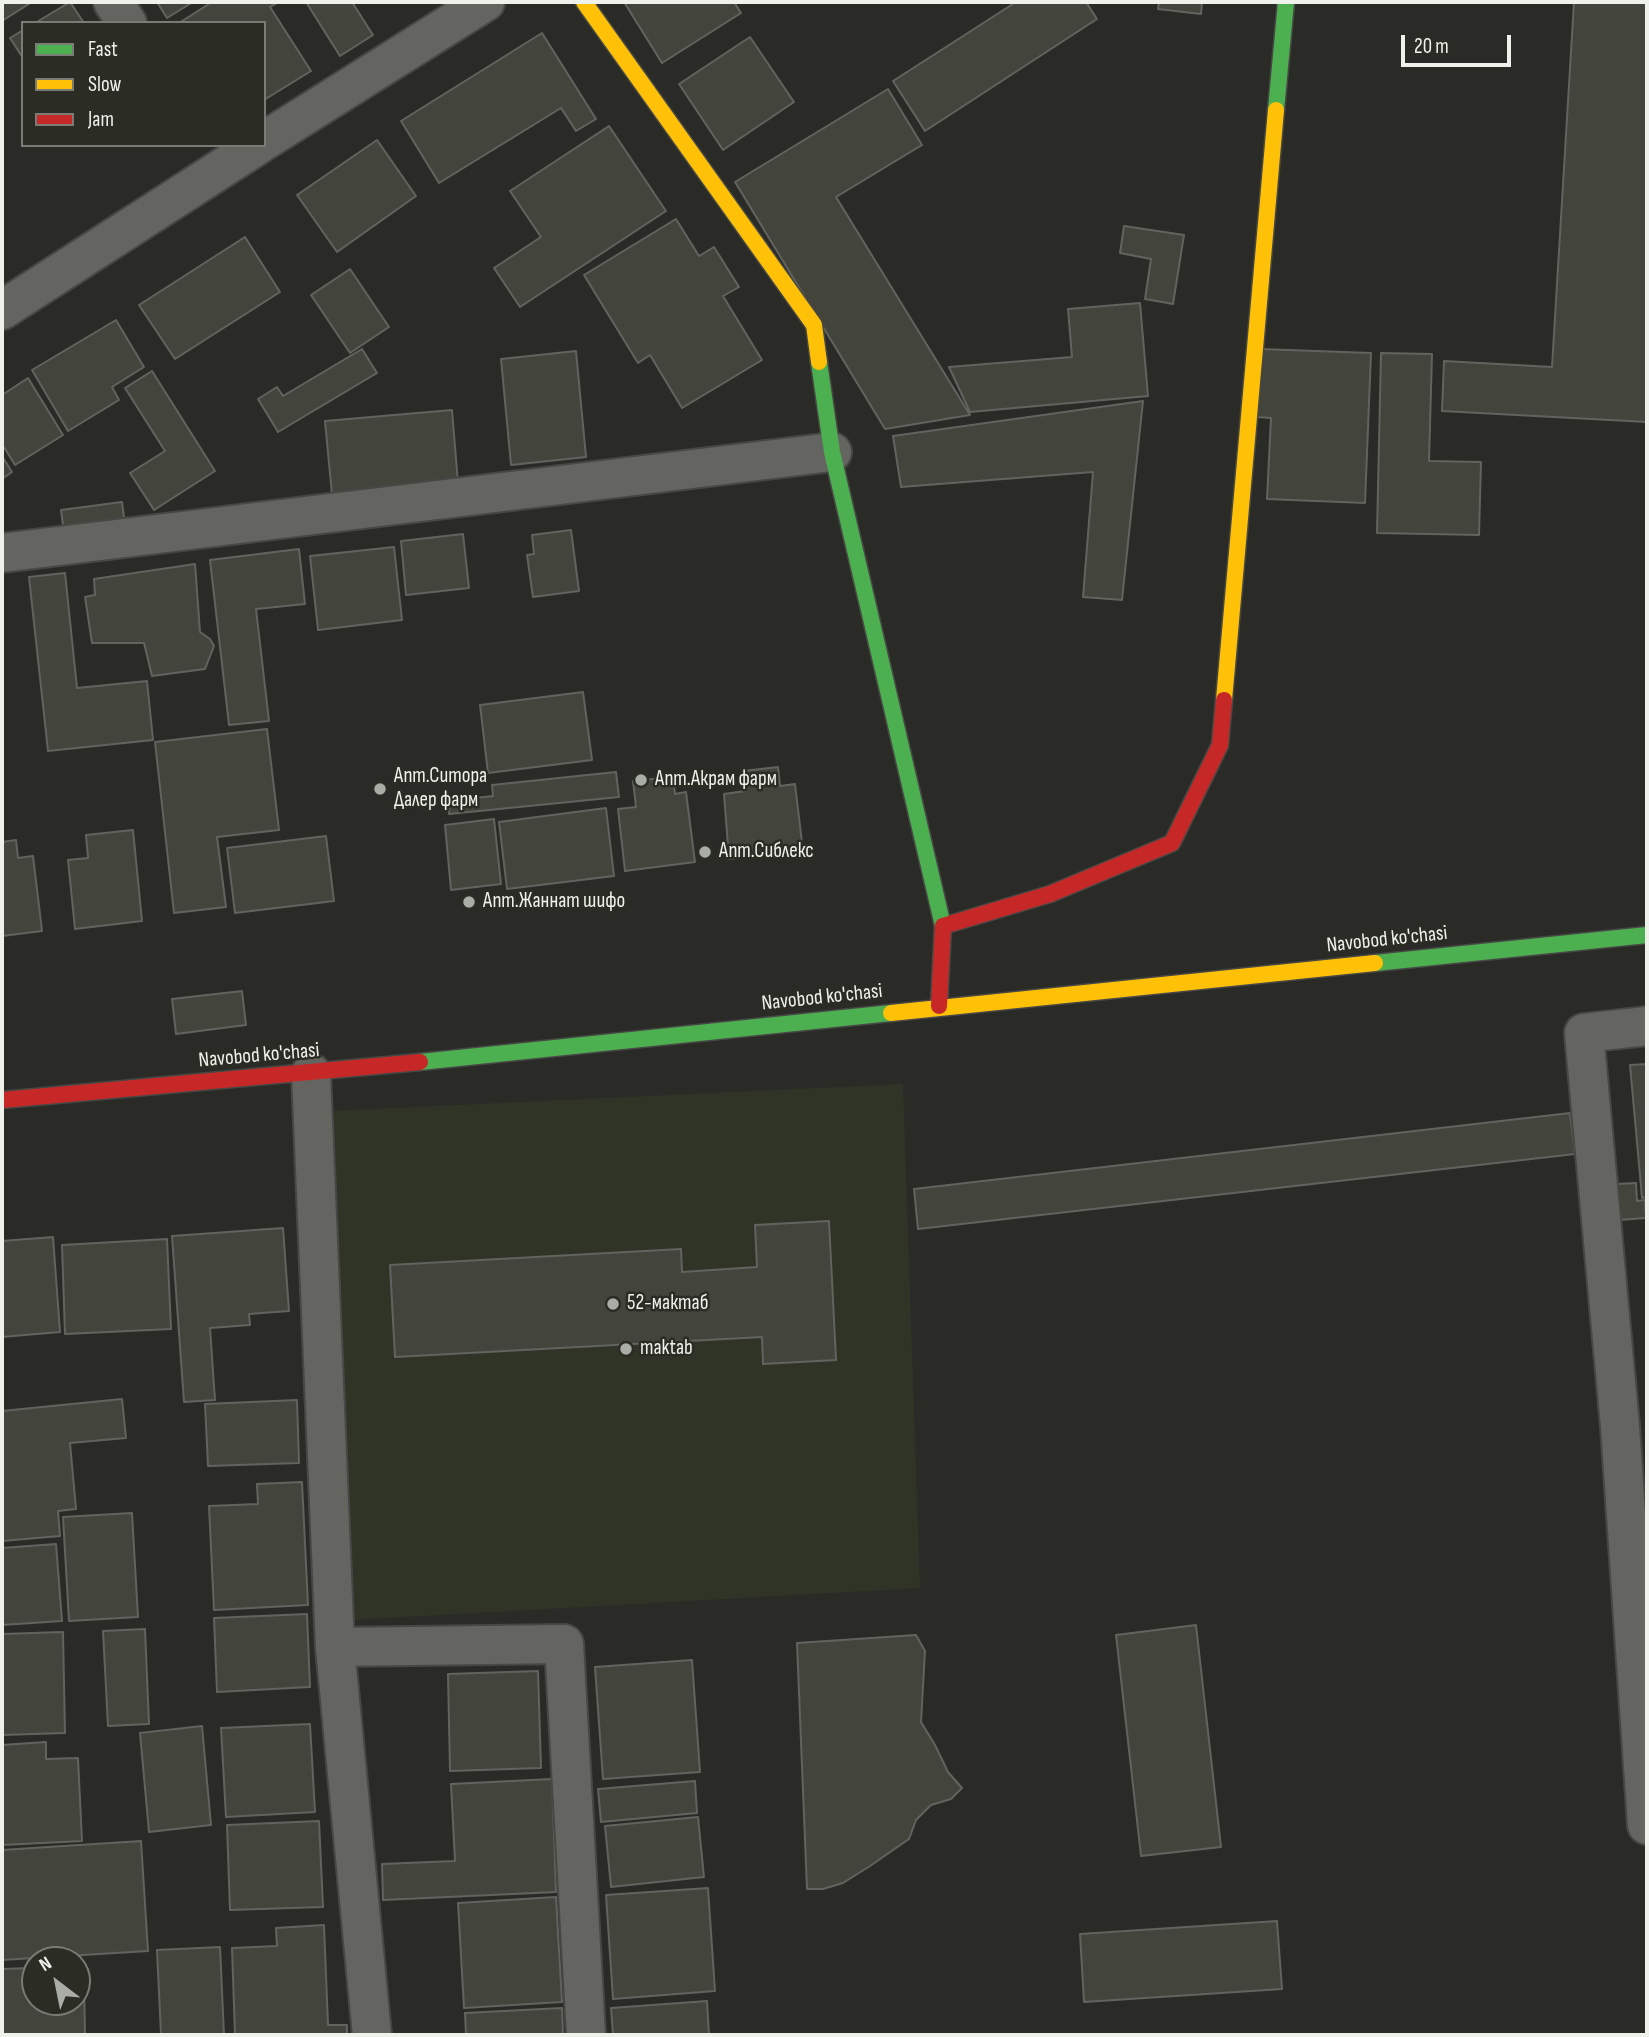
<!DOCTYPE html>
<html>
<head>
<meta charset="utf-8">
<style>
	body { margin:0 }
	#map { position:relative; width:1649px; height:2037px; overflow:hidden; background:#2a2b27; font-family:"Sofia Sans Condensed",sans-serif }
	canvas { display:block }
	.frame { position:absolute; inset:0; border:4px solid #eff1eb; pointer-events:none }
	.legend { position:absolute; left:21px; top:21px; width:245px; height:126px; box-sizing:border-box; background:#2b2d25; border:2px solid #797b74; margin:0; padding:9px 12px; list-style:none; font-size:21px; color:#eff1eb }
	.legend li { display:flex; align-items:center; gap:14px; height:35px }
	.legend b { width:35px; border:2px solid #797b74 }
	.north { position:absolute; left:21px; top:1946px; width:70px; height:70px; box-sizing:border-box; background:#2b2d25; border:2px solid #797b74; border-radius:50%; rotate:328deg; font-size:19px; font-weight:700; line-height:28px; text-align:center; color:#eff1eb }
	.north::after { content:''; display:block; margin:auto; width:24px; height:32px; background:#aaaca6; clip-path:polygon(50% 0,100% 100%,50% 72%,0 100%) }
	.scale { position:absolute; left:1401px; top:35px; width:110px; height:32px; box-sizing:border-box; border:4px solid #eff1eb; border-top:0; padding-left:9px; font-size:21px; line-height:24px; white-space:nowrap; color:#eff1eb; -webkit-text-stroke:5px #2b2d25; paint-order:stroke }
</style>
</head>
<body>
<div id="map">
<canvas width="1649" height="2037"></canvas>
<div class="frame"></div>
<ul class="legend">
<li><b style="height:9px;background:#4caf50"></b>Fast</li>
<li><b style="height:9px;background:#ffc107"></b>Slow</li>
<li><b style="height:9px;background:#c62828"></b>Jam</li>
</ul>
<div class="north">N</div>
<div class="scale">20 m</div>
</div>
<script>
const ctx = document.querySelector('canvas').getContext('2d');
ctx.lineJoin = 'round';
function paint(path, color) { ctx.fillStyle = color; ctx.fill(path, 'evenodd'); }
function trace(path, color, width, dash) { ctx.strokeStyle = color; ctx.lineWidth = width; ctx.lineCap = dash ? 'butt' : 'round'; ctx.setLineDash(dash || []); ctx.stroke(path); }
function label(font, color, halo, rows, align = 'center') {
  ctx.font = font + ' "Sofia Sans Condensed",sans-serif'; ctx.lineWidth = 5; ctx.setLineDash([]); ctx.textBaseline = 'middle'; ctx.strokeStyle = halo; ctx.fillStyle = color; for (const [text, x, y, turn = 0] of rows) {
    ctx.save(); ctx.translate(x, y); ctx.rotate((+turn || 0) * Math.PI / 180); ctx.textAlign = isNaN(turn) ? turn : align; if (halo) ctx.strokeText(text, 0, 0); ctx.fillText(text, 0, 0); ctx.restore();
  }
}
paint(new Path2D(`
	M 903,1084 L 920,1588 L 351,1620 L 330,1111 Z`), '#303427');
const building = new Path2D(`
	M 2,2 L 32,2 L 2,21 Z
	M 70,2 L 84,23 L 35,23 Z
	M 157,2 L 193,2 L 167,18 Z
	M 212,2 L 279,2 L 270,7 L 311,71 L 264,100 L 264,23 L 179,23 Z
	M 306,2 L 352,2 L 373,35 L 340,56 Z
	M 624,2 L 734,2 L 741,13 L 662,63 Z
	M 1016,2 L 1086,2 L 1097,19 L 925,131 L 893,81 Z
	M 1159,2 L 1202,2 L 1201,14 L 1158,9 Z
	M 1574,2 L 1647,2 L 1647,422 L 1442,411 L 1444,361 L 1552,367 Z
	M 23,30 L 23,54 L 21,55 L 10,38 Z
	M 542,33 L 596,119 L 576,131 L 561,108 L 439,183 L 401,121 Z
	M 750,37 L 794,102 L 723,150 L 679,84 Z
	M 888,89 L 922,145 L 836,197 L 970,415 L 885,429 L 735,182 Z
	M 609,126 L 666,211 L 520,307 L 494,268 L 541,237 L 510,191 Z
	M 377,140 L 416,196 L 337,252 L 297,195 Z
	M 676,219 L 699,256 L 714,247 L 739,287 L 723,296 L 762,360 L 682,408 L 650,355 L 638,363 L 584,275 Z
	M 1124,226 L 1184,235 L 1173,304 L 1145,299 L 1151,259 L 1120,253 Z
	M 245,237 L 280,292 L 175,359 L 139,305 Z
	M 350,269 L 389,327 L 350,353 L 311,295 Z
	M 1140,303 L 1148,396 L 970,412 L 949,367 L 1072,357 L 1068,309 Z
	M 116,320 L 144,367 L 112,387 L 119,400 L 68,431 L 32,370 Z
	M 362,349 L 377,373 L 278,432 L 258,399 L 277,387 L 283,396 Z
	M 1260,349 L 1371,353 L 1365,503 L 1267,499 L 1271,418 L 1257,417 Z
	M 576,351 L 586,457 L 511,465 L 501,359 Z
	M 1381,353 L 1432,354 L 1429,461 L 1481,462 L 1479,535 L 1377,533 Z
	M 152,371 L 215,471 L 154,510 L 130,473 L 165,451 L 125,388 Z
	M 28,378 L 63,435 L 15,465 L 2,444 L 2,395 Z
	M 1143,401 L 1122,600 L 1083,597 L 1093,472 L 901,487 L 893,436 Z
	M 452,410 L 458,483 L 332,495 L 325,421 Z
	M 2,456 L 12,472 L 2,479 Z
	M 122,502 L 125,525 L 64,533 L 61,510 Z
	M 571,530 L 579,591 L 533,597 L 527,555 L 534,554 L 532,535 Z
	M 463,534 L 469,588 L 406,595 L 401,541 Z
	M 394,547 L 402,620 L 318,630 L 310,556 Z
	M 299,549 L 305,604 L 256,609 L 269,721 L 229,725 L 210,560 Z
	M 195,564 L 200,632 L 210,639 L 214,646 L 205,669 L 152,676 L 144,643 L 92,643 L 85,597 L 95,595 L 94,579 Z
	M 65,573 L 77,688 L 147,681 L 153,740 L 48,751 L 29,577 Z
	M 583,692 L 592,760 L 488,773 L 480,705 Z
	M 267,729 L 279,830 L 217,837 L 226,907 L 174,913 L 155,742 Z
	M 778,767 L 780,786 L 795,784 L 803,851 L 729,859 L 724,794 L 745,791 L 743,771 Z
	M 616,772 L 619,797 L 449,814 L 448,801 L 493,796 L 492,785 Z
	M 673,777 L 675,794 L 686,792 L 695,862 L 625,871 L 618,809 L 636,807 L 633,781 Z
	M 606,808 L 614,876 L 507,889 L 499,822 Z
	M 494,819 L 501,884 L 451,890 L 445,825 Z
	M 133,830 L 142,921 L 75,929 L 68,860 L 88,858 L 86,835 Z
	M 326,836 L 334,901 L 235,913 L 227,848 Z
	M 16,840 L 18,858 L 33,856 L 42,931 L 2,936 L 2,842 Z
	M 242,991 L 246,1025 L 176,1034 L 172,999 Z
	M 1647,1064 L 1647,1197 L 1642,1198 L 1630,1065 Z
	M 1570,1113 L 1575,1154 L 918,1229 L 914,1189 Z
	M 1636,1183 L 1637,1201 L 1645,1200 L 1646,1218 L 1619,1220 L 1616,1184 Z
	M 829,1221 L 836,1360 L 763,1364 L 762,1337 L 395,1357 L 390,1265 L 681,1249 L 682,1272 L 757,1267 L 755,1225 Z
	M 283,1228 L 289,1311 L 249,1314 L 250,1325 L 210,1328 L 215,1400 L 184,1402 L 172,1236 Z
	M 53,1237 L 60,1332 L 2,1337 L 2,1241 Z
	M 167,1239 L 171,1329 L 65,1334 L 62,1245 Z
	M 122,1399 L 126,1438 L 70,1443 L 76,1509 L 58,1511 L 60,1536 L 2,1541 L 2,1411 Z
	M 297,1400 L 299,1463 L 208,1466 L 205,1404 Z
	M 302,1482 L 308,1605 L 214,1610 L 209,1506 L 258,1504 L 257,1484 Z
	M 132,1513 L 138,1617 L 69,1621 L 63,1517 Z
	M 56,1544 L 62,1621 L 2,1625 L 2,1548 Z
	M 307,1614 L 310,1687 L 217,1692 L 214,1618 Z
	M 1196,1625 L 1221,1847 L 1141,1856 L 1116,1635 Z
	M 145,1629 L 149,1724 L 108,1726 L 103,1631 Z
	M 63,1632 L 65,1733 L 2,1735 L 2,1634 Z
	M 916,1635 L 925,1651 L 921,1722 L 935,1745 L 948,1772 L 962,1788 L 951,1799 L 931,1805 L 916,1820 L 909,1839 L 870,1866 L 843,1883 L 823,1889 L 807,1889 L 797,1643 Z
	M 692,1660 L 700,1772 L 603,1779 L 595,1667 Z
	M 538,1671 L 541,1768 L 450,1771 L 448,1674 Z
	M 310,1724 L 315,1812 L 226,1817 L 221,1728 Z
	M 202,1726 L 211,1825 L 149,1832 L 140,1733 Z
	M 46,1742 L 46,1759 L 78,1758 L 82,1841 L 2,1845 L 2,1745 Z
	M 552,1779 L 556,1892 L 383,1900 L 382,1864 L 455,1861 L 451,1784 Z
	M 695,1781 L 697,1813 L 601,1822 L 598,1789 Z
	M 698,1817 L 704,1877 L 611,1887 L 605,1826 Z
	M 319,1821 L 323,1907 L 230,1910 L 227,1825 Z
	M 141,1841 L 148,1951 L 2,1960 L 2,1850 Z
	M 708,1888 L 715,1991 L 613,1999 L 606,1895 Z
	M 556,1897 L 562,2002 L 464,2008 L 458,1903 Z
	M 1277,1921 L 1282,1989 L 1084,2002 L 1080,1934 Z
	M 324,1925 L 328,2025 L 347,2025 L 347,2035 L 235,2035 L 232,1948 L 277,1946 L 276,1928 Z
	M 220,1947 L 224,2035 L 161,2035 L 157,1950 Z
	M 31,1968 L 31,1981 L 35,1981 L 35,2002 L 77,2002 L 77,1981 L 84,1981 L 85,2035 L 2,2035 L 2,1969 Z
	M 707,2001 L 709,2035 L 613,2035 L 611,2008 Z
	M 562,2008 L 563,2035 L 466,2035 L 465,2013 Z`);
paint(building, '#43453d');
trace(building, '#62635f', 2);
const street = new Path2D(`
	M 113,2 L 127,23
	M 264,141 L 485,2
	M 2,310 L 258,145
	M 2,553 L 832,452
	M 1647,1026 L 1584,1033 L 1620,1426 L 1647,1825
	M 311,1073 L 335,1647 L 372,2035
	M 335,1647 L 564,1644 L 586,2035`);
const fast = new Path2D(`
	M 1276,110 L 1286,2
	M 819,362 L 832,452 L 943,926
	M 1375,963 L 1647,935
	M 420,1062 L 891,1013`);
const slow = new Path2D(`
	M 584,2 L 814,325 L 819,362
	M 1224,700 L 1276,110
	M 891,1013 L 1375,963`);
const jam = new Path2D(`
	M 939,1006 L 943,926 L 1050,894 L 1172,843 L 1220,745 L 1224,700
	M 2,1100 L 420,1062`);
trace(street, '#474845', 42);
trace(fast, '#474845', 19);
trace(slow, '#474845', 19);
trace(jam, '#474845', 19);
trace(street, '#646561', 38);
trace(fast, '#4caf50', 16);
trace(slow, '#ffc107', 16);
trace(jam, '#c62828', 16);
for (const [x, y, r, color] of [
	[641,780,7,"#aaaca6"],
	[380,789,7,"#aaaca6"],
	[705,852,7,"#aaaca6"],
	[469,902,7,"#aaaca6"],
	[613,1304,7,"#aaaca6"],
	[626,1349,7,"#aaaca6"]
]) { const dot = new Path2D(); dot.arc(x, y, r, 0, 2 * Math.PI); ctx.fillStyle = color; ctx.fill(dot); trace(dot, '#2b2d25', 2.5); }
label('21px', '#eff1eb', '#2b2d25', [
	["Апт.Ситора",394,777],
	["Далер фарм",394,801],
	["Апт.Акрам фарм",655,780],
	["Апт.Сиблекс",719,852],
	["Апт.Жаннат шифо",483,902],
	["52-мактаб",627,1304],
	["maktab",640,1349]
], 'left');
label('21px', '#eff1eb', '#2b2d25', [
	["Navobod ko'chasi",1387,940,-6],
	["Navobod ko'chasi",822,998,-6],
	["Navobod ko'chasi",259,1056,-5]
]);
</script>
</body>
</html>
